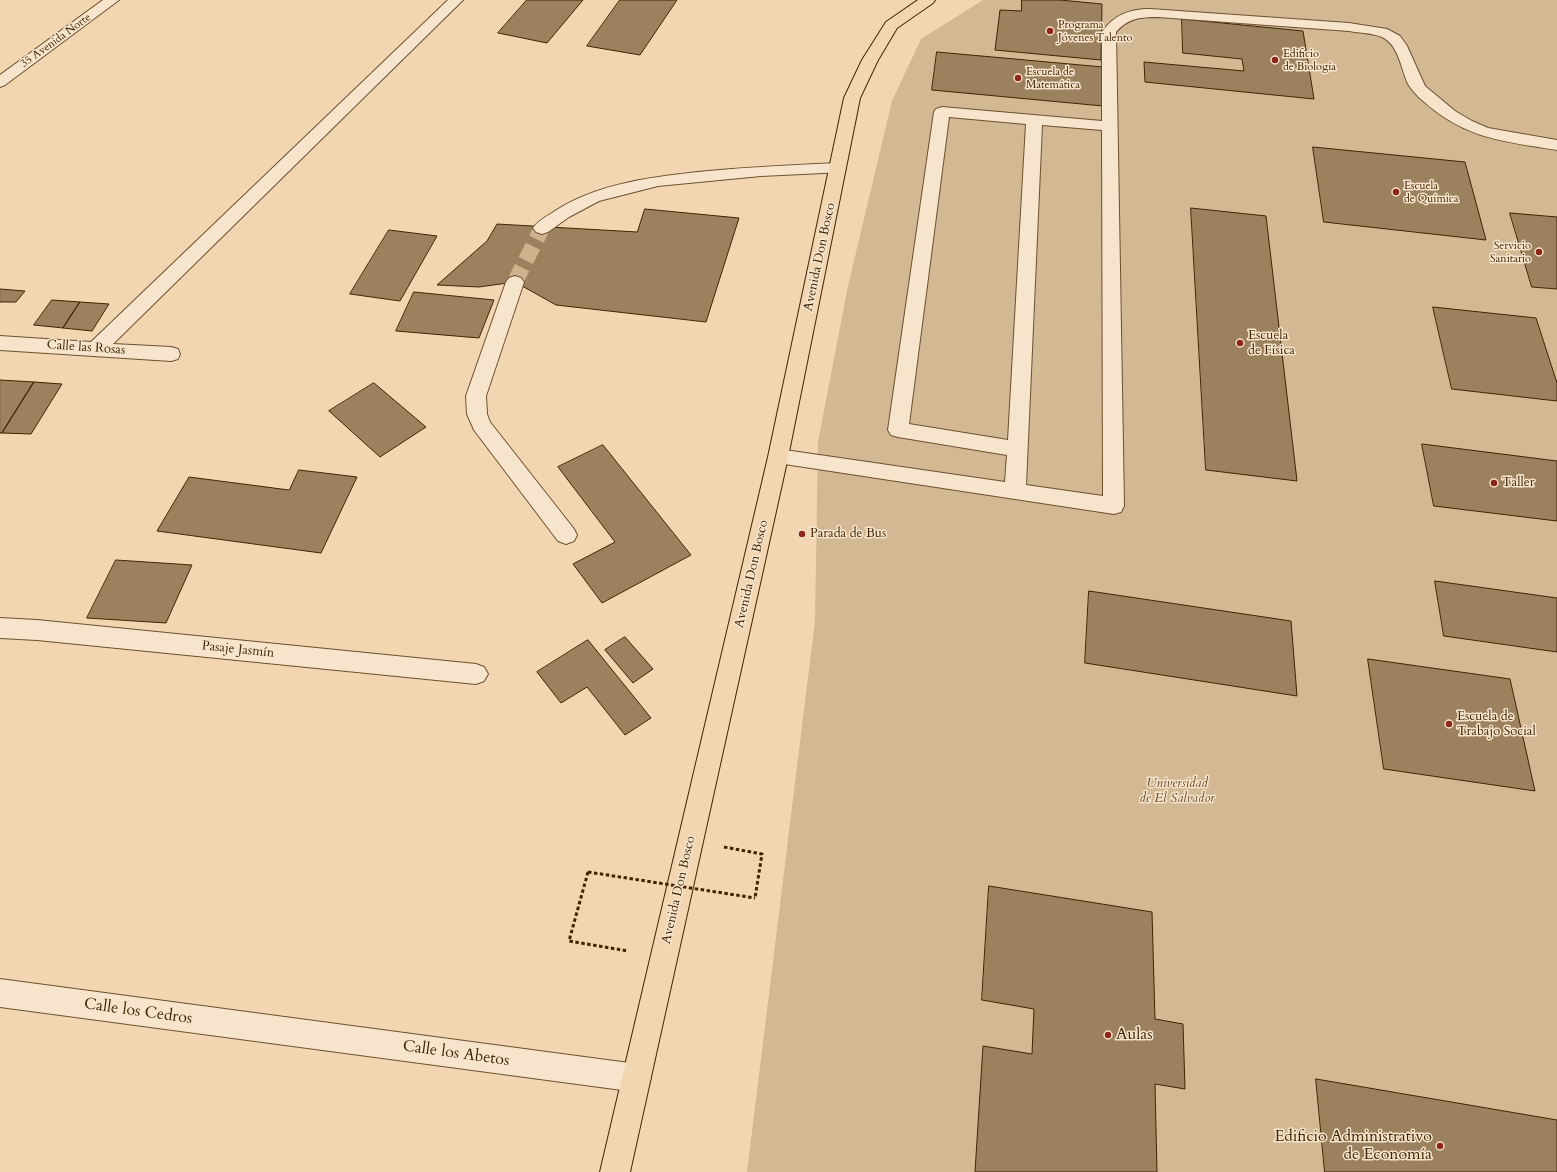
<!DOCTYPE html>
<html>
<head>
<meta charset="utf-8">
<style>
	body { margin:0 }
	canvas { display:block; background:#f1d6b1 }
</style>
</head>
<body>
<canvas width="1557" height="1172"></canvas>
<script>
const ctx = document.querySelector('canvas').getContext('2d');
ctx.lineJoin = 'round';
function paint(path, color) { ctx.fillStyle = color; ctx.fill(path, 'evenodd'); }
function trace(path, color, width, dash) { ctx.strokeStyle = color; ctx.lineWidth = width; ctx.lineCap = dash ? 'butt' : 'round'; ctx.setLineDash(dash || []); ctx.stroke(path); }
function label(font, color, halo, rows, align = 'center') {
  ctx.font = font + ' Cardo,serif'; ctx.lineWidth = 3; ctx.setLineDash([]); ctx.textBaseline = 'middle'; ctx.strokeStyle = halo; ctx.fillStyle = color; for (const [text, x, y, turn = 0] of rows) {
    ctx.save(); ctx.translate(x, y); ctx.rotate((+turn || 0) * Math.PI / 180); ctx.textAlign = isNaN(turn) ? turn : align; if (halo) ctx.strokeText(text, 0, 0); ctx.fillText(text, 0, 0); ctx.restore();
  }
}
paint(new Path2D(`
	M 983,0 L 1557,0 L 1557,1172 L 747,1172 L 815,621 L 818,442 L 848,286 L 892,101 L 921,39 Z`), '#d3b894');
const building = new Path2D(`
	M 527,0 L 583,0 L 547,43 L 498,33 Z
	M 620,0 L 677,0 L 640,55 L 587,46 Z
	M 1022,0 L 1060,0 L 1102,4 L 1101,60 L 995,50 L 1000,10 L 1021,11 Z
	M 1182,19 L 1303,31 L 1314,99 L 1145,82 L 1144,62 L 1244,71 L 1242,59 L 1183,53 Z
	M 937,52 L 1103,67 L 1103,106 L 932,90 Z
	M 1313,147 L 1465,162 L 1486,240 L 1324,222 Z
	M 1191,208 L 1266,216 L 1297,481 L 1206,470 Z
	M 645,209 L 739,218 L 706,322 L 556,305 L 515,282 L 479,287 L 437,285 L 487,241 L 497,224 L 637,232 Z
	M 1510,213 L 1557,217 L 1557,289 L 1532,287 Z
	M 389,230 L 437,236 L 400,301 L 350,294 Z
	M 0,289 L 25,291 L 16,302 L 0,302 Z
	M 414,292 L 494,300 L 479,338 L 396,331 Z
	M 52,300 L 80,302 L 63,328 L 34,325 Z
	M 80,302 L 109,304 L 92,331 L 63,328 Z
	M 1433,307 L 1536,318 L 1557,383 L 1557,401 L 1452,389 Z
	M 0,380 L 34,382 L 2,433 L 0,433 Z
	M 34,382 L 62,384 L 31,434 L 2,433 Z
	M 374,383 L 426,427 L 380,457 L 329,411 Z
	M 1422,444 L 1557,461 L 1557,521 L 1434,506 Z
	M 603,445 L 691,555 L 602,603 L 573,564 L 615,542 L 558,467 Z
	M 299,470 L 357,477 L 321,553 L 157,531 L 189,477 L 289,490 Z
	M 116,560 L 192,565 L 166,623 L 87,618 Z
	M 1435,581 L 1557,598 L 1557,652 L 1444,636 Z
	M 1089,591 L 1291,621 L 1297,696 L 1085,663 Z
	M 625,637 L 653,669 L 633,683 L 605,650 Z
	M 588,640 L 651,718 L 625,735 L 587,687 L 561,703 L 537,672 Z
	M 1368,659 L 1510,679 L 1535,791 L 1384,769 Z
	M 989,886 L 1152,912 L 1155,1019 L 1183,1024 L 1185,1089 L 1155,1084 L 1157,1172 L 975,1172 L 983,1046 L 1032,1054 L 1034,1009 L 982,1000 Z
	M 1316,1079 L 1557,1120 L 1557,1172 L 1325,1172 Z`);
paint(building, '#9c815e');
trace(building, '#3f2504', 1);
trace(new Path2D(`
	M 515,282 L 542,228`), '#cdb38e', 16, [16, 8]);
const minor = new Path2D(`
	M 103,0 L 119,0 L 5,85 L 0,87 L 0,75 Z
	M 448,0 L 463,0 L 113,344 L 171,347 L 178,349 L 180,354 L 178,359 L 171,361 L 0,350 L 0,336 L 91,342 Z
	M 1150,9 L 1349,23 L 1387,29 L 1400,36 L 1407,46 L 1425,86 L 1455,111 L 1472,121 L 1488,128 L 1557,140 L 1557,150 C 1502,141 1465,139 1422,100 C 1417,96 1412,90 1408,84 C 1401,69 1399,45 1382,37 C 1372,33 1360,33 1349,31 L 1158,17 C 1141,17 1128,18 1116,32 L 1124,506 L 1121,512 L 1114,514 L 771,462 L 768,457 L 771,452 L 778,449 L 1005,482 L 1007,455 L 898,437 L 891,435 L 888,430 L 934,112 L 936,109 L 942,107 L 1102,121 L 1102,32 C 1114,15 1129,9 1150,9 ZM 949,117 L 1026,124 L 1008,440 L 909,424 ZM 1042,125 L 1102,130 L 1103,496 L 1026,485 Z
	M 838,163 L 844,164 L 846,168 L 844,172 L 761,176 L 658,186 L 599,201 L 569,217 L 548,232 L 542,234 L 536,232 L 533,228 C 538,221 545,217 552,213 C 595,183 657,176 708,171 C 751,167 794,165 838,163 Z
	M 515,276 L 521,278 L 524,282 L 486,396 L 487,414 L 490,422 L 574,529 L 577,535 L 574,541 L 566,544 L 558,541 L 474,430 L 467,414 L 466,396 L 506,282 L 509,278 Z
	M 0,618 L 37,620 L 476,664 L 484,667 L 488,674 L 484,681 L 476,684 L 37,640 L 0,638 Z
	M 0,979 L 637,1064 L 647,1068 L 651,1078 L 647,1088 L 637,1092 L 0,1007 Z`);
const major = new Path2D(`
	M 918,0 L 935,0 L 933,3 L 897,28 L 878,60 L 860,98 L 788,457 L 630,1172 L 600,1172 L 768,457 L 844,98 L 862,60 L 886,22 Z`);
trace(minor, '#6c512f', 2);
trace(major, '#3f2504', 2);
trace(new Path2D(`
	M 724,847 L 762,854 L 755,898
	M 588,872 L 569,941 L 628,951`), '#3f2504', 3, [3.5, 2.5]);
paint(minor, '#f6e4cc');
paint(major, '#f1d6b1');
trace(new Path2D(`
	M 588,872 L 755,898`), '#3f2504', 3, [3.5, 2.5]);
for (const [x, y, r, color] of [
	[1050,31,4,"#8f2418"],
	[1275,60,4,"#8f2418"],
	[1018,78,4,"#8f2418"],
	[1396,192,4,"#8f2418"],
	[1539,252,4,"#8f2418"],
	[1240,343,4,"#8f2418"],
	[1494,483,4,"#8f2418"],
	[802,534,4,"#8f2418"],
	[1449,724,4,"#8f2418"],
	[1108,1035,4,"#8f2418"],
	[1440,1146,4,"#8f2418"]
]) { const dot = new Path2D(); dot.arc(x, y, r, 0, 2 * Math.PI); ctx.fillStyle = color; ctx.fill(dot); trace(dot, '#f6e4cc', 1.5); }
label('11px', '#3f2504', '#f6e4cc', [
	["Programa",1058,25],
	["Jóvenes Talento",1058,38],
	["Edificio",1283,54],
	["de Biología",1283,67],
	["Escuela de",1026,72],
	["Matemática",1026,85],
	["Escuela",1404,186],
	["de Química",1404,199],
	["Servicio",1531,246,"right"],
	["Sanitario",1531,259,"right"]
], 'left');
label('11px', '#3f2504', '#f6e4cc', [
	["35 Avenida Norte",56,41,-36]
]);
label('13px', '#3f2504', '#f6e4cc', [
	["Avenida Don Bosco",820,257,-78],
	["Calle las Rosas",86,348,4],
	["Avenida Don Bosco",752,574,-77],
	["Pasaje Jasmín",238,650,6],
	["Avenida Don Bosco",679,890,-77]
]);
label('13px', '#3f2504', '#f6e4cc', [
	["Escuela",1248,336],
	["de Física",1248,351],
	["Taller",1502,483],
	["Parada de Bus",810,534],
	["Escuela de",1457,717],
	["Trabajo Social",1457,732]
], 'left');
label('italic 13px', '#644a28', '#f6e4cc', [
	["Universidad",1177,784],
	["de El Salvador",1177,799]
]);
label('16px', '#3f2504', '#f6e4cc', [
	["Calle los Cedros",138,1012,8],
	["Calle los Abetos",456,1054,8]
]);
label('16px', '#3f2504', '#f6e4cc', [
	["Aulas",1116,1035],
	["Edificio Administrativo",1432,1137,"right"],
	["de Economía",1432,1155,"right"]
], 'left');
</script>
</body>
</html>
